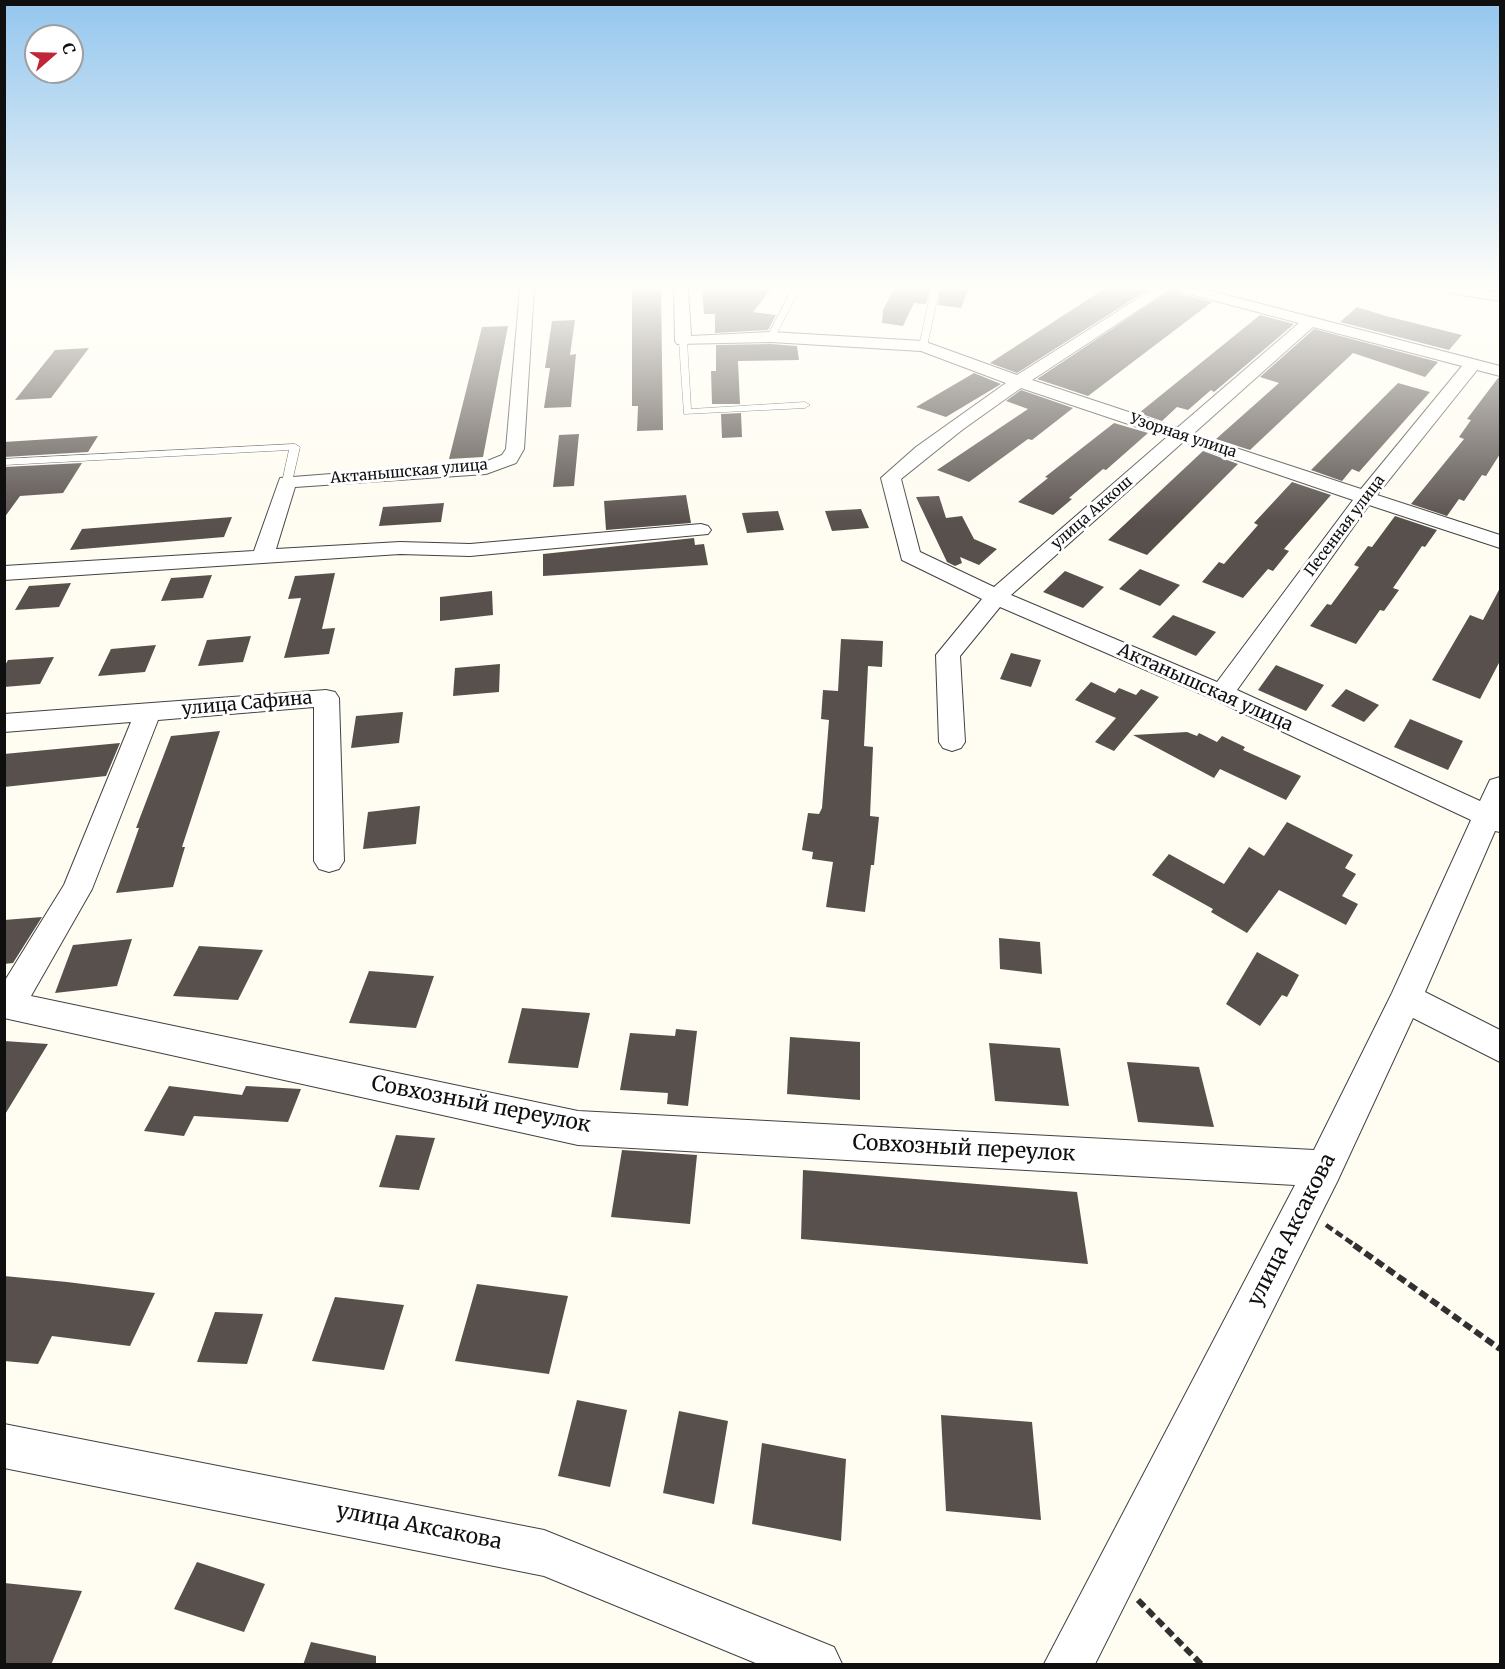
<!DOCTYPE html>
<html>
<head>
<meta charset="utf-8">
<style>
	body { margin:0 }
	#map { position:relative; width:1505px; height:1669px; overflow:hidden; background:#fffcf2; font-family:Merriweather,serif }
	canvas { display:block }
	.frame { position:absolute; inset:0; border:6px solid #0f0f0f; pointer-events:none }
	.north { position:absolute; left:24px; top:24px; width:60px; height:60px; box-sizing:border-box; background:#fff; border:2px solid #9f9f9f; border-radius:50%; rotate:70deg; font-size:16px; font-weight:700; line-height:24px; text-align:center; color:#0f0f0f }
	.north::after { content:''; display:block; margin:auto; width:21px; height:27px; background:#c12636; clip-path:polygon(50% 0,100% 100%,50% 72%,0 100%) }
</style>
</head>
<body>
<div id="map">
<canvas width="1505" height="1669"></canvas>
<div class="frame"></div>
<div class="north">С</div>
</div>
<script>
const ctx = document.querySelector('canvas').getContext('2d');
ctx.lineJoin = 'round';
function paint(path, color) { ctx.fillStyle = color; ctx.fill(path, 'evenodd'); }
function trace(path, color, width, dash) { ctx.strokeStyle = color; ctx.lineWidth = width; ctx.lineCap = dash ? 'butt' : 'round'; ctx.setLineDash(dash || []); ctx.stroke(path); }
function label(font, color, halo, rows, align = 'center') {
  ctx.font = font + ' Merriweather,serif'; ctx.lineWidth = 6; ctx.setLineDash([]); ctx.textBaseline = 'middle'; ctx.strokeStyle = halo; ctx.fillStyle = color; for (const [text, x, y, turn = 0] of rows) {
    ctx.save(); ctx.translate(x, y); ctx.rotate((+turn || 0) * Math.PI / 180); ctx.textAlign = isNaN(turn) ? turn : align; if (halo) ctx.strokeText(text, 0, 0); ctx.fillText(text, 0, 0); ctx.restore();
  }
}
paint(new Path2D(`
	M 632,289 L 661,289 L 663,430 L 637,431 L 638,406 L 632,406 Z
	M 702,289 L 771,289 L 753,312 L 776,315 L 768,330 L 715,333 L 715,314 L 704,314 Z
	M 894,289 L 930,289 L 926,304 L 914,303 L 903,326 L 882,323 L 883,310 Z
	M 940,289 L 969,289 L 961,308 L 938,305 Z
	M 1104,289 L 1149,289 L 1017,373 L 990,363 Z
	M 1172,289 L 1178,289 L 1181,294 L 1212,302 L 1088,396 L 1037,379 Z
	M 1357,307 L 1386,316 L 1462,335 L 1449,350 L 1340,322 Z
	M 1260,315 L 1294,324 L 1239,371 L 1214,392 L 1211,390 L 1188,410 L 1177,407 L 1162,421 L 1139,413 Z
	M 575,320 L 570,355 L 576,354 L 571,407 L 544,408 L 550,368 L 545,368 L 552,321 Z
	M 508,326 L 483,457 L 449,459 L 482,327 Z
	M 1314,329 L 1438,362 L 1425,377 L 1353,353 L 1250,450 L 1216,439 L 1279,383 L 1260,377 Z
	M 771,344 L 797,346 L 799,360 L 738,361 L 740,404 L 712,404 L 711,371 L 716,371 L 716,345 Z
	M 89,348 L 51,398 L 15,400 L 55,350 Z
	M 974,373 L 1001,384 L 946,417 L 916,407 Z
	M 1498,378 L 1500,378 L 1500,454 L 1486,476 L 1482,475 L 1464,501 L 1459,499 L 1447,516 L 1411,504 L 1464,439 L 1459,437 L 1471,420 L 1467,419 Z
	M 1398,383 L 1430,392 L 1359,472 L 1352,469 L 1342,481 L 1311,470 Z
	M 1021,390 L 1073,408 L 1032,440 L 1028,439 L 969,482 L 937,470 L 1028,409 L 1006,401 Z
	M 741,413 L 742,437 L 722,438 L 721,414 Z
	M 1114,423 L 1148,433 L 1106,470 L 1103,469 L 1069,498 L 1072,499 L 1053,515 L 1018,502 L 1048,478 L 1045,477 Z
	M 579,434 L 574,486 L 553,487 L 559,435 Z
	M 98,436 L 88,452 L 4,457 L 4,442 Z
	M 1203,451 L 1238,464 L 1147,555 L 1108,540 Z
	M 82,463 L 63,493 L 20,496 L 4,518 L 4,467 Z
	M 1292,482 L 1331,495 L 1284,549 L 1289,551 L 1273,571 L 1268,569 L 1243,598 L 1202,582 L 1219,562 L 1224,564 L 1258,525 L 1254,523 Z
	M 686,495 L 691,523 L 606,530 L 604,501 Z
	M 939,496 L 946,518 L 962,516 L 974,539 L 997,549 L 979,565 L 960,557 L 962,563 L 955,566 L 947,562 L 916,497 Z
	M 444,503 L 441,522 L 379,526 L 383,507 Z
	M 861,509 L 869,528 L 832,531 L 825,511 Z
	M 778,511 L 784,530 L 747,533 L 742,513 Z
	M 1395,516 L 1437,530 L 1425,547 L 1422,546 L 1393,588 L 1399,590 L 1384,611 L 1380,610 L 1356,644 L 1310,626 L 1327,604 L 1331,605 L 1359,567 L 1354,565 L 1368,546 L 1372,547 Z
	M 232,517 L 224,537 L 70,550 L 82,529 Z
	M 694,538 L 695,545 L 704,544 L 708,565 L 543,576 L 543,554 Z
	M 1140,569 L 1180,585 L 1160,606 L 1119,589 Z
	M 1065,571 L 1104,587 L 1083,608 L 1043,592 Z
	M 335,573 L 322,629 L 335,628 L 329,654 L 284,658 L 301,598 L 288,599 L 295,576 Z
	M 212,575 L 203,598 L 161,601 L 171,578 Z
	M 71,583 L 59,607 L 15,610 L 29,586 Z
	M 1500,588 L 1500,661 L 1480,699 L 1432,680 L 1470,615 L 1483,620 Z
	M 492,591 L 493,615 L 440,621 L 440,597 Z
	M 1173,615 L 1216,632 L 1196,656 L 1152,637 Z
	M 251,636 L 243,662 L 198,666 L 207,640 Z
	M 841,639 L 883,641 L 882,667 L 868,666 L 864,746 L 873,747 L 870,816 L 879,817 L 874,865 L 871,865 L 865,912 L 826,907 L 833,862 L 812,859 L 813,852 L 802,850 L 808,813 L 819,814 L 822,808 L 829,720 L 821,719 L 823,690 L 838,691 Z
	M 156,645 L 145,672 L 98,676 L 111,649 Z
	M 1011,653 L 1041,660 L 1031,687 L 1000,679 Z
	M 54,657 L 40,684 L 4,687 L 4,667 L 8,660 Z
	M 500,664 L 499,692 L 453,696 L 455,668 Z
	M 1276,665 L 1324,685 L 1306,711 L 1258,690 Z
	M 1091,682 L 1115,693 L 1119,688 L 1136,695 L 1141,689 L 1159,697 L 1114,751 L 1095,742 L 1116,718 L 1075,700 Z
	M 1346,689 L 1379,705 L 1364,722 L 1331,706 Z
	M 403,712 L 399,743 L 351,748 L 356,716 Z
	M 1410,719 L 1463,741 L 1448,770 L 1394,747 Z
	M 220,731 L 182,847 L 185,847 L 173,887 L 116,893 L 139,828 L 136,828 L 171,736 Z
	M 1187,732 L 1197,736 L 1199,733 L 1217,742 L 1222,736 L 1245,747 L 1243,750 L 1301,776 L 1286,800 L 1220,769 L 1214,778 L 1133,735 Z
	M 120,743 L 106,776 L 4,787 L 4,754 Z
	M 420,806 L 416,844 L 363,849 L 368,812 Z
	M 1287,822 L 1353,855 L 1345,868 L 1356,874 L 1342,896 L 1358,904 L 1346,925 L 1279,890 L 1247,933 L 1211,912 L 1213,909 L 1152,875 L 1169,854 L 1224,884 L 1249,847 L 1264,856 Z
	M 42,917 L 13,963 L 4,964 L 4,920 Z
	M 999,938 L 1040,942 L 1042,974 L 1000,969 Z
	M 132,939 L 117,986 L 55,993 L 73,945 Z
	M 199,946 L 263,950 L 238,1000 L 173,996 Z
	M 1257,952 L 1299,975 L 1287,997 L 1282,995 L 1260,1026 L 1226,1004 Z
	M 369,971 L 434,976 L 416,1028 L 349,1023 Z
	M 522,1008 L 590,1013 L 578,1068 L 508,1063 Z
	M 676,1029 L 697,1031 L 688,1106 L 667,1104 L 668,1093 L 620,1090 L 630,1033 L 675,1036 Z
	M 790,1037 L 860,1042 L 860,1100 L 787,1094 Z
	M 4,1041 L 48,1044 L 4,1116 Z
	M 989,1043 L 1060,1048 L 1069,1106 L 995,1101 Z
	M 1127,1062 L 1199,1067 L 1214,1127 L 1138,1122 Z
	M 169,1086 L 242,1095 L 246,1086 L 301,1089 L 288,1122 L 194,1116 L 184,1136 L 144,1131 Z
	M 396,1135 L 435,1138 L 419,1190 L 379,1187 Z
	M 622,1150 L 697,1155 L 690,1224 L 611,1217 Z
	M 803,1170 L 1077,1192 L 1088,1264 L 801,1239 Z
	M 4,1276 L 67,1282 L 155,1293 L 130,1346 L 52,1336 L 38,1364 L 4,1361 Z
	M 477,1284 L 568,1296 L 549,1374 L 455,1361 Z
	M 335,1297 L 404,1305 L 384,1370 L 312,1361 Z
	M 215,1312 L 263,1314 L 247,1364 L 197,1362 Z
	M 577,1400 L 627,1410 L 610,1487 L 558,1476 Z
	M 679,1411 L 728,1421 L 714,1504 L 663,1493 Z
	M 941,1415 L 1032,1422 L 1041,1520 L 946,1511 Z
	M 762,1443 L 846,1459 L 841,1541 L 752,1524 Z
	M 197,1562 L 265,1584 L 244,1632 L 174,1609 Z
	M 4,1583 L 82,1591 L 51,1665 L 4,1665 Z
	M 311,1642 L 376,1656 L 376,1665 L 303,1665 Z`), '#58504c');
const service = new Path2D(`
	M 792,289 L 800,289 L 775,337 L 768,339 L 767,337 Z
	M 935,289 L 939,291 L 927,346 L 923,349 L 919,346 L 931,291 Z
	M 683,338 L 687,341 L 691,409 L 805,402 L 810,405 L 805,408 L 684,414 L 679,341 Z
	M 295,444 L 300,447 L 292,482 L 287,485 L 282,482 L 289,450 L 4,465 L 4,459 Z`);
const minor = new Path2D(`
	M 520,289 L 534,289 L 524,449 L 516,463 L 486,474 L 295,487 L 276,549 L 400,542 L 470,544 L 701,524 L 708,526 L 711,530 L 708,534 L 470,556 L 400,554 L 4,580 L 4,566 L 254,551 L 280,478 L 485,462 L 502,455 L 506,449 Z
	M 674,289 L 688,289 L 691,336 L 771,332 L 923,341 L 1017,375 L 1153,289 L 1170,289 L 1032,380 L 1177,428 L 1299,323 L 1182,292 L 1180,289 L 1203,289 L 1500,366 L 1500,376 L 1477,370 L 1377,495 L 1500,535 L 1500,548 L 1369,505 L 1237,690 L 1480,801 L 1490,780 L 1500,777 L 1500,832 L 1495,831 L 1425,992 L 1500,1030 L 1500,1062 L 1413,1018 L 1337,1182 L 1095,1664 L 1044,1664 L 1295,1185 L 578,1145 L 4,1018 L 4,982 L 64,885 L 131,722 L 4,732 L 4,714 L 326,690 L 335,692 L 339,698 L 344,861 L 339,869 L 329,872 L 319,869 L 314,861 L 314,707 L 158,720 L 92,889 L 31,996 L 578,1111 L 1314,1150 L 1392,993 L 1471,820 L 1213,699 L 1000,607 L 960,656 L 965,742 L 961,748 L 952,751 L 943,748 L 939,742 L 936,655 L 982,599 L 902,560 L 881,478 L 916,447 L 1006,383 L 921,351 L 771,342 L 677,344 L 675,341 ZM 1313,327 L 1462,366 L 1361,489 L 1193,434 ZM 1021,388 L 1167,437 L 994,587 L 920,552 L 901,479 L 962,430 ZM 1183,442 L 1353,500 L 1217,682 L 1011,595 Z
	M 1443,289 L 1476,289 L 1500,293 L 1500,301 L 1450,293 Z
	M 4,1424 L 544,1530 L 834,1647 L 842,1664 L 758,1664 L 544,1576 L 4,1468 Z`);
trace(service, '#424242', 1);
trace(minor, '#424242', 2);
trace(new Path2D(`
	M 1326,1225 L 1356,1246`), '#313131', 4.5, [8, 4]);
trace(new Path2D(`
	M 1354,1245 L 1500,1349
	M 1138,1600 L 1201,1664`), '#313131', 6, [9, 4.5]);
paint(service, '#fff');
paint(minor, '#fff');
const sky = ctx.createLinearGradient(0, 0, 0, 522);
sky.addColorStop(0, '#94c6ee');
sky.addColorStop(0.55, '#fffef9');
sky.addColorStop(1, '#fffef900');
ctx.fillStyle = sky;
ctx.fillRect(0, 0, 1505, 522);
label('15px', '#0f0f0f', '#fff', [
	["Узорная улица",1183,436,18],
	["Актанышская улица",409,472,-5],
	["улица Аккош",1092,513,-41],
	["Песенная улица",1345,526,-53]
]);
label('18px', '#0f0f0f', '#fff', [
	["Актанышская улица",1205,688,24],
	["улица Сафина",247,704,-5]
]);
label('21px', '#0f0f0f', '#fff', [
	["Совхозный переулок",481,1105,11],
	["Совхозный переулок",964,1149,3],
	["улица Аксакова",1292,1230,-63],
	["улица Аксакова",419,1527,11]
]);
</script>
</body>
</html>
